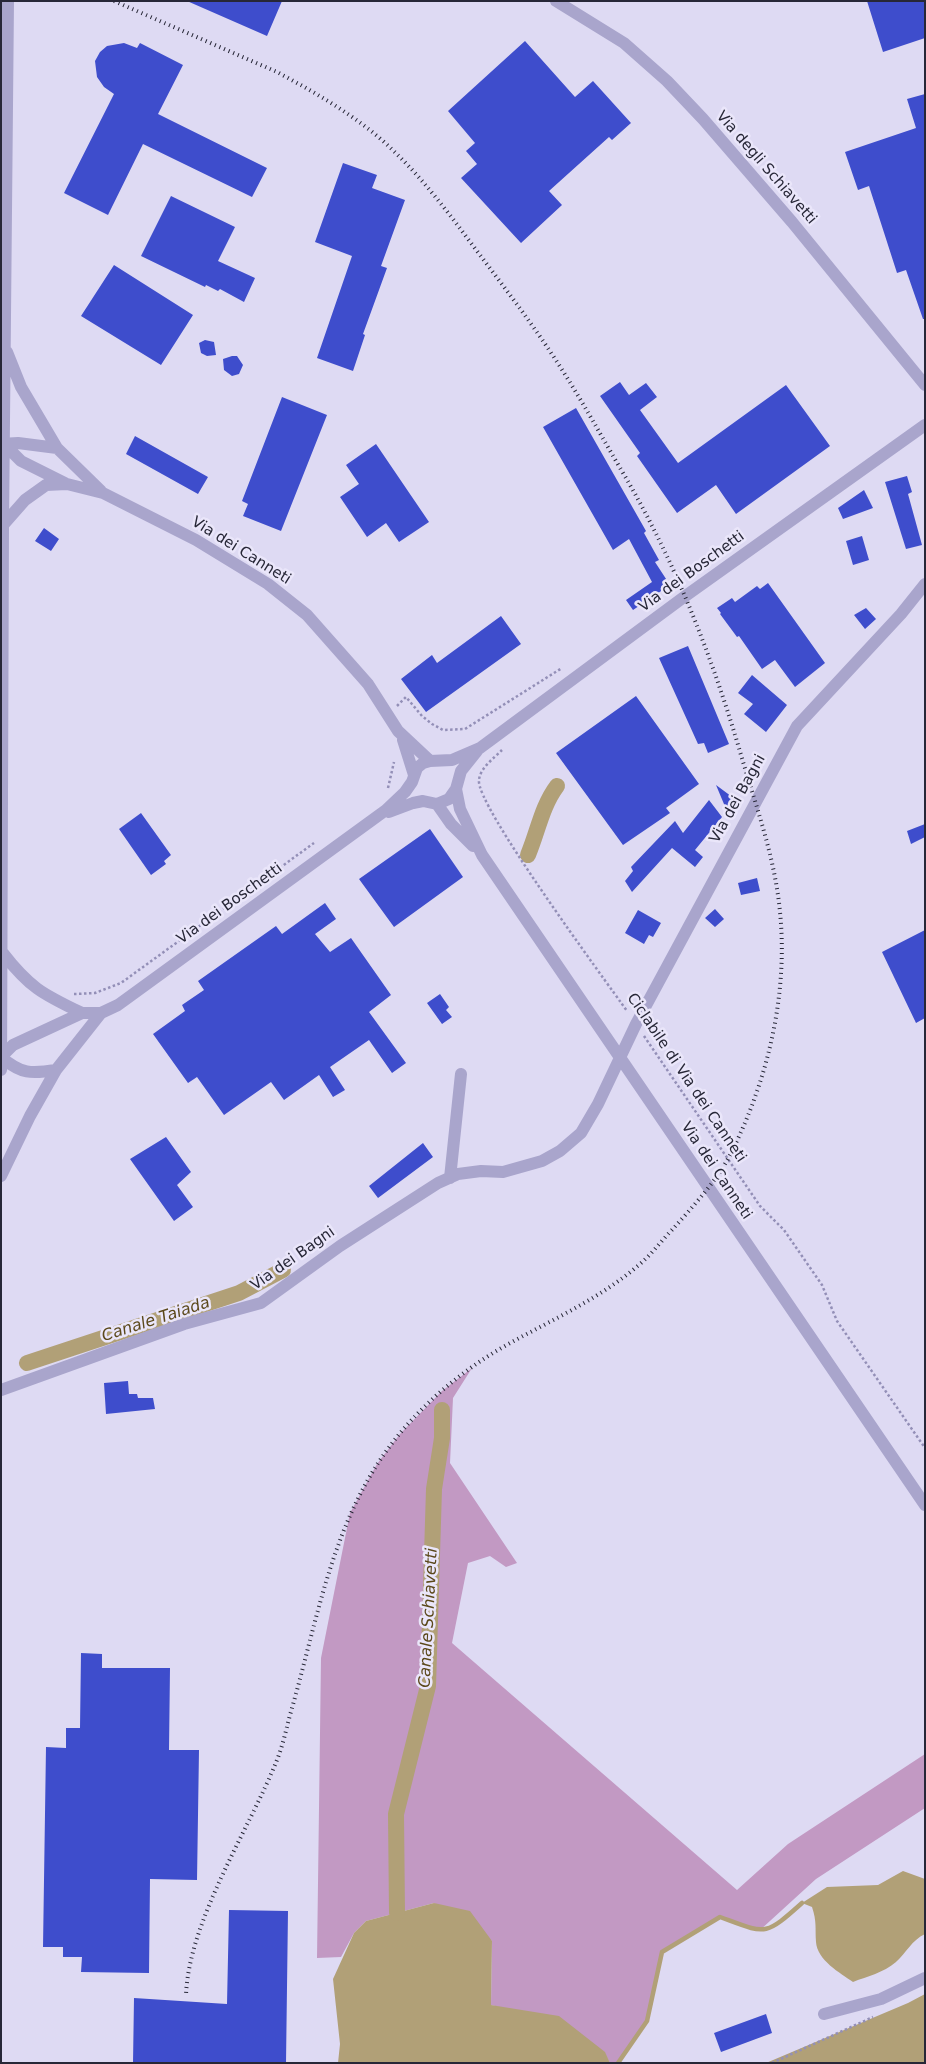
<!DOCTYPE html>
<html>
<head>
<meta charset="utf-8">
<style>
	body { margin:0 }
	#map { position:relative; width:926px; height:2064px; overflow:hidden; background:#dedaf3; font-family:"DejaVu Sans",sans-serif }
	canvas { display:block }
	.frame { position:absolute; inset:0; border:2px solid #272737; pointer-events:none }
</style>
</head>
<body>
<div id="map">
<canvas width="926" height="2064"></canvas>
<div class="frame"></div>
</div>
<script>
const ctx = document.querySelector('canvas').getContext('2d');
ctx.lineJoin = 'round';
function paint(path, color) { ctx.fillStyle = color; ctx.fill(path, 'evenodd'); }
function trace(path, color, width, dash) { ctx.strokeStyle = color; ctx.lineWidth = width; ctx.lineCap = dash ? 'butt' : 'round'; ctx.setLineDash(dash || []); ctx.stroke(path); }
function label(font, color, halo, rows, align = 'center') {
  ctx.font = font + ' "DejaVu Sans",sans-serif'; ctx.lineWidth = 5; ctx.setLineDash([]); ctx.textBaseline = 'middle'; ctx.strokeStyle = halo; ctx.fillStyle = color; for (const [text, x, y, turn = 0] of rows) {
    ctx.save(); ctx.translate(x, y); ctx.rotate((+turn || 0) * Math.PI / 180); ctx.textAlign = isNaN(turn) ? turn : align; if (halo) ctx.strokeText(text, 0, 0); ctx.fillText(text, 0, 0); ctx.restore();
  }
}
paint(new Path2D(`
	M 472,1368 L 453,1398 L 450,1463 L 517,1563 L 506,1567 L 490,1556 L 468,1563 L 452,1643 L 737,1890 L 788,1844 L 925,1754 L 925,1808 L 816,1879 L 759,1931 L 720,1917 L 662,1952 L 647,2021 L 618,2063 L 610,2063 L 604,2052 L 511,2010 L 491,2005 L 492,1941 L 434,1903 L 366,1921 L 354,1933 L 341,1957 L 317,1958 L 321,1658 L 350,1513 L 377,1464 L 400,1434 L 442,1391 Z`), '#c299c3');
paint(new Path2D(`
	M 903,1871 L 925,1879 L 925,1934 C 912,1940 906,1953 896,1962 C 883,1973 868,1976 853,1982 C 840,1973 817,1960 816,1942 C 815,1928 817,1922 812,1907 L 802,1903 L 827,1887 L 878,1885 Z
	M 434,1903 L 470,1911 L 492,1941 L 491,2005 L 559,2016 L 605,2052 L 610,2063 L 338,2063 L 340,2044 L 333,1979 L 354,1933 L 366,1921 Z
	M 925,1994 L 925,2063 L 766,2063 L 908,2003 Z`), '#b1a077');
trace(new Path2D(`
	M 618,2063 L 647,2021 L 662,1952 L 720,1917 C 766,1934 764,1937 802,1903`), '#b1a077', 4.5);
trace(new Path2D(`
	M 528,855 C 538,831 542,806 557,786
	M 27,1363 L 239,1293 L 283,1270
	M 397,1913 L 396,1814 L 428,1686 L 434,1489 L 442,1438 L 442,1410`), '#b1a077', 16);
paint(new Path2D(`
	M 187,1 L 282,1 L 267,36 Z
	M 867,1 L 925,1 L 925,38 L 883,52 Z
	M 525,41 L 575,97 L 593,81 L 631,123 L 612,140 L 609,137 L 549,191 L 562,205 L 521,243 L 461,178 L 477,164 L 466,151 L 475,143 L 448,111 Z
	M 124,43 L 137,48 L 140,43 L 183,65 L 158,114 L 267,168 L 252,197 L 143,144 L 108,215 L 64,193 L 114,94 L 104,87 L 97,77 L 95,61 L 100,52 L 107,46 Z
	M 925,94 L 925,319 L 923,319 L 906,270 L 897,273 L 869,186 L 858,190 L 845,152 L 916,128 L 907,99 Z
	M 343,163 L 377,175 L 372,188 L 405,200 L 381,266 L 387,268 L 363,334 L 365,335 L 353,371 L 317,358 L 352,256 L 315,242 Z
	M 171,196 L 235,227 L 218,261 L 255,278 L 244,302 L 220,289 L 218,291 L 206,285 L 205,287 L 141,256 Z
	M 114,265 L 193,315 L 161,365 L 81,316 Z
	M 205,340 L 214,342 L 216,355 L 207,356 L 201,353 L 199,343 Z
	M 232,356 L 237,356 L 243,365 L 239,374 L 232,376 L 224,370 L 223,359 Z
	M 620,382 L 629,395 L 646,383 L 657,397 L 640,410 L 678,463 L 786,385 L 830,446 L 736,514 L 716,485 L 677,513 L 637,456 L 640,453 L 600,396 Z
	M 282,397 L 327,415 L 281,531 L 243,516 L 248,504 L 242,501 Z
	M 576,408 L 646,531 L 644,533 L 659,560 L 655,562 L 670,585 L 633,610 L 626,600 L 652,582 L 629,539 L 613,550 L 543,427 Z
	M 135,436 L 208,477 L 198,494 L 126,454 Z
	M 376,444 L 429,522 L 399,542 L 386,523 L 367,537 L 340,497 L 359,484 L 346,465 Z
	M 907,476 L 912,492 L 908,494 L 922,545 L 906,549 L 885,482 Z
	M 864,490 L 873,508 L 843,519 L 838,508 Z
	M 44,528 L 59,539 L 51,551 L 35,541 Z
	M 862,536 L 869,560 L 853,565 L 846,541 Z
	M 768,583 L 825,663 L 795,687 L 775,660 L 762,669 L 739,636 L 737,637 L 720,614 L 721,613 L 717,608 L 732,598 L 735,602 L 757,586 L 760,589 Z
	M 866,608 L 876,619 L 865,629 L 854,615 Z
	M 501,616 L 521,644 L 426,712 L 401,679 L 432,655 L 437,663 Z
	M 688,646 L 729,744 L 708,753 L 704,743 L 698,744 L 659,658 Z
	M 752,675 L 787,705 L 766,732 L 744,714 L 753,704 L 738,693 Z
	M 636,696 L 699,784 L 666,808 L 670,813 L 623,845 L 556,753 Z
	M 716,785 L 739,802 L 729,816 Z
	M 709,800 L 722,817 L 695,850 L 703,857 L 695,867 L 672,848 L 632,892 L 625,881 L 633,871 L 631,867 L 675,821 L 683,833 Z
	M 141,813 L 171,855 L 164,861 L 166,864 L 151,875 L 119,829 Z
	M 925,824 L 925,837 L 911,844 L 907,831 Z
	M 430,829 L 463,877 L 394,927 L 359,879 Z
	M 757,878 L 760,891 L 741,895 L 738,883 Z
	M 325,903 L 336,919 L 315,934 L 330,952 L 351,938 L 391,995 L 369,1012 L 406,1063 L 392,1073 L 369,1040 L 330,1067 L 345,1090 L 333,1097 L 319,1075 L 284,1100 L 271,1082 L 224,1115 L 197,1077 L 188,1083 L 153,1034 L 185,1011 L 182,1005 L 204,990 L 198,981 L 276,926 L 282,934 Z
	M 715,909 L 724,919 L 715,927 L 705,918 Z
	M 638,910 L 661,923 L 653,937 L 649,935 L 644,944 L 625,933 Z
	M 925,930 L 925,1018 L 916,1023 L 882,952 Z
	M 440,994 L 449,1007 L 446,1010 L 452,1017 L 442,1024 L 427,1003 Z
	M 166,1137 L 191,1172 L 177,1185 L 193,1207 L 174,1221 L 130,1159 Z
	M 423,1143 L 433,1157 L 378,1198 L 369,1186 Z
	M 128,1381 L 129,1394 L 137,1394 L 138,1398 L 153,1398 L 155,1409 L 106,1414 L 104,1383 Z
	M 81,1653 L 102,1654 L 102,1668 L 170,1668 L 169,1750 L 199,1750 L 197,1880 L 150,1879 L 149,1973 L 81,1972 L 82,1957 L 63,1957 L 63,1947 L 43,1947 L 46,1747 L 66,1748 L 66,1728 L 80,1728 Z
	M 229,1910 L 288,1911 L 286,2063 L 133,2063 L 134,1998 L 227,2004 Z
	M 766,2014 L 772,2033 L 721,2052 L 714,2033 Z`), '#3e4dcc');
trace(new Path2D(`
	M 397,706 L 406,697 L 422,716 L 432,724 L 443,730 L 465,729 L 562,668
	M 502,750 C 494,758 480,768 479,780 C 475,804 605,980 627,1011
	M 388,788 L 394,762
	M 74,994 L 95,993 L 121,983 L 314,843
	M 644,1036 L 760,1206 L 784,1230 L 822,1285 L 837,1321 L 925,1448
	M 772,2063 L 873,2017`), '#938fb7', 2.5, [2.5, 2.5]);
trace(new Path2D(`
	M 556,1 L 624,43 L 667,81 L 703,119 L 792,222 L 925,385
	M 7,352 L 21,387 L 57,448 L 101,491
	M 1,441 L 21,461 L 65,483
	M 1,444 L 18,443 L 57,448
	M 3,525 L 25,500 L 46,485 L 67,484 L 103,493 L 196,540 L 268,584 L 307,615 L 368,684 L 398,731 L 430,761
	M 403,740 L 414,775
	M 456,789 L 460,809 L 482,855 L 925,1505
	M 437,804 L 451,824 L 473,846
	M 389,812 L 413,803 L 423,801 L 437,804 L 449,799 L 456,789 L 461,771 L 477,751
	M 2,952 C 29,987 42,994 82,1013
	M 1,1057 L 13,1045 L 82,1013 L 101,1013
	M 1,1057 C 21,1074 31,1074 56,1070
	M 1,1070 L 3,525 L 8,1
	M 1,1176 L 30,1116 L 56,1070 L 101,1013 L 118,1005 L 386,810 L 405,792 L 412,782 L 417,768 L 423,763 L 430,761 L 452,760 L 480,748 L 684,597 L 925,425
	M 450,1178 L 461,1074
	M 1,1390 L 184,1324 L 261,1303 L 340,1246 L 438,1183 L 458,1174 L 481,1171 L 503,1172 L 542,1161 L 560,1151 L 581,1133 L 598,1104 L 636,1024 L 797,726 L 901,614 L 925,584
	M 824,2014 L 881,1999 L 925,1978`), '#a9a5cc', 12);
trace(new Path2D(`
	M 114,1 L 277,72 C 314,92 351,113 383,141 C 421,175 450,215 480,255 C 508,292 536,329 561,368 C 584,404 604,441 626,478 C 676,564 713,659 741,755 C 756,806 775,858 780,912 C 788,992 769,1075 734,1147 C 720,1178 694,1205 672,1230 C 661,1241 652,1254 640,1264 C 602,1297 556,1318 512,1342 C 466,1367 422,1403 390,1446 C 331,1525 317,1623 290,1715 C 286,1730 283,1745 277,1760 C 249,1830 189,1920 186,1995`), '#272737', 4, [1, 4]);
label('15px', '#272737', '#eae6fa', [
	["Via degli Schiavetti",766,168,49],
	["Via dei Canneti",241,551,32],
	["Via dei Boschetti",692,572,-36],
	["Via dei Bagni",738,799,-61],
	["Via dei Boschetti",230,904,-36],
	["Ciclabile di Via dei Canneti",686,1078,56],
	["Via dei Canneti",716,1171,56],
	["Via dei Bagni",293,1259,-35]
]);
label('italic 16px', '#5b481a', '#eae6fa', [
	["Canale Taiada",156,1320,-18],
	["Canale Schiavetti",429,1618,-87]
]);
</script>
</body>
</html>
